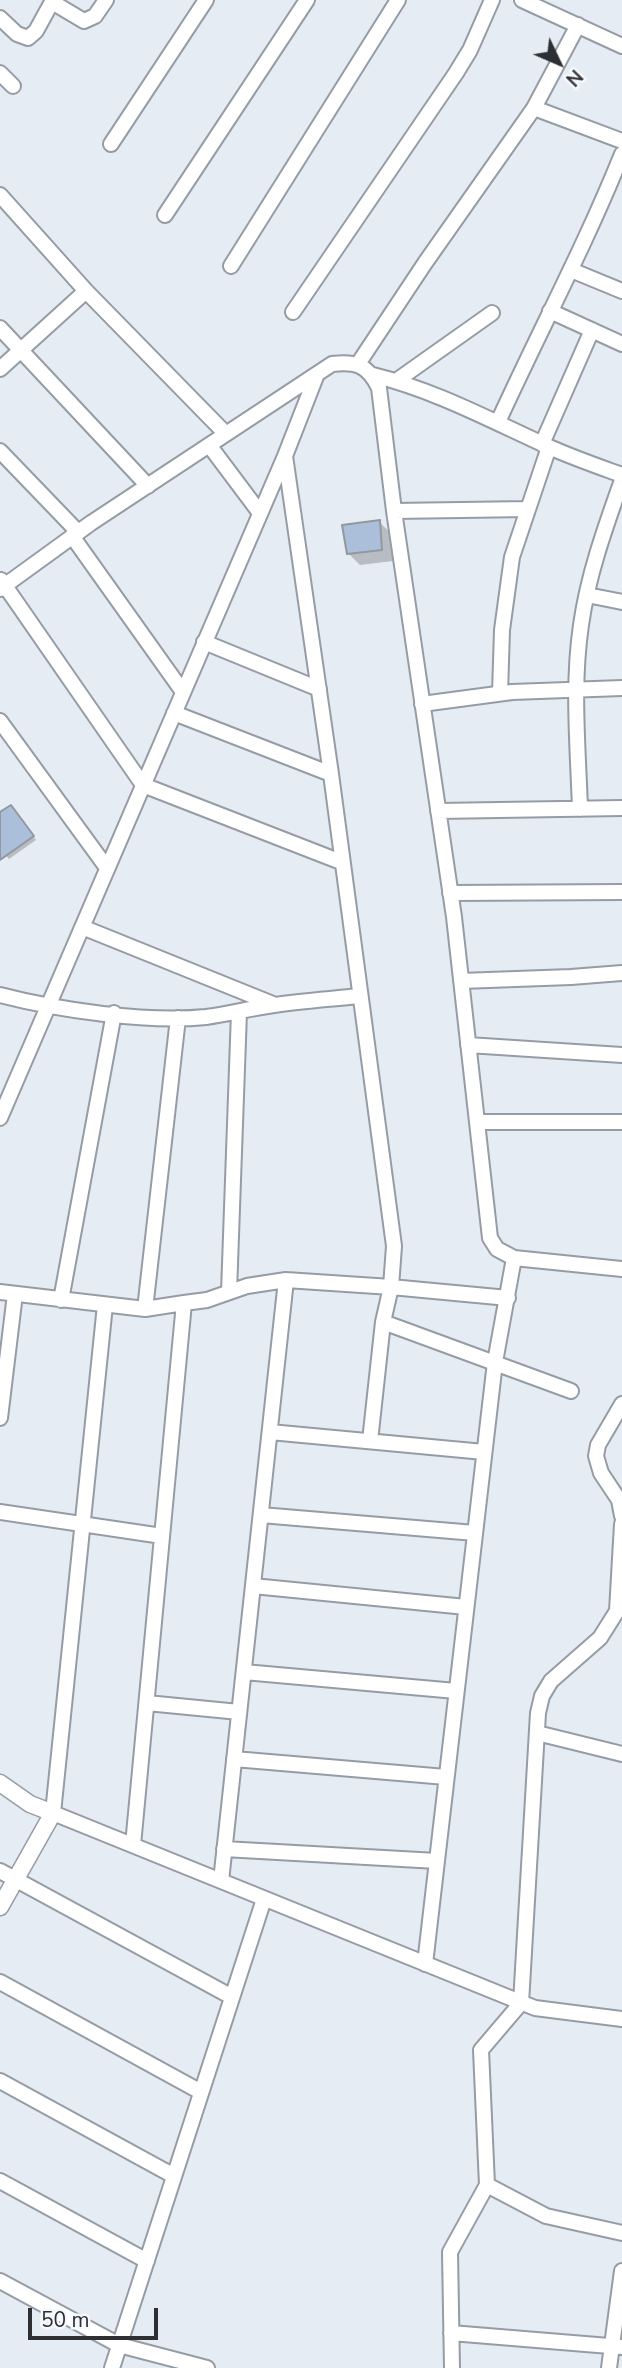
<!DOCTYPE html>
<html>
<head>
<meta charset="utf-8">
<style>
	body { margin:0 }
	#map { position:relative; width:622px; height:2368px; overflow:hidden; background:#e6ecf4; font-family:"Nunito Sans",sans-serif }
	canvas { display:block }
	.north { position:absolute; left:524px; top:28px; width:70px; height:70px; -webkit-text-stroke:5px #f5f9fe; paint-order:stroke; rotate:134deg; font-size:19px; font-weight:700; line-height:28px; text-align:center; color:#2d2f33 }
	.north::after { content:''; display:block; margin:auto; width:24px; height:32px; background:#2d2f33; clip-path:polygon(50% 0,100% 100%,50% 72%,0 100%) }
	.scale { position:absolute; left:28px; top:2308px; width:130px; height:32px; box-sizing:border-box; border:4px solid #2d2f33; border-top:0; padding-left:9px; font-size:21px; line-height:24px; white-space:nowrap; color:#2d2f33; -webkit-text-stroke:5px #f5f9fe; paint-order:stroke }
</style>
</head>
<body>
<div id="map">
<canvas width="622" height="2368"></canvas>
<div class="north">N</div>
<div class="scale">50 m</div>
</div>
<script>
const ctx = document.querySelector('canvas').getContext('2d');
ctx.lineJoin = 'round';
function paint(path, color) { ctx.fillStyle = color; ctx.fill(path, 'evenodd'); }
function trace(path, color, width, dash) { ctx.strokeStyle = color; ctx.lineWidth = width; ctx.lineCap = dash ? 'butt' : 'round'; ctx.setLineDash(dash || []); ctx.stroke(path); }
paint(new Path2D(`
	M 379,522 L 391,533 L 393,561 L 360,565 L 348,553 Z
	M 14,810 L 36,840 L 9,859 L 0,849 L 0,814 Z`), '#0003');
const building = new Path2D(`
	M 380,520 L 382,550 L 347,554 L 342,525 Z
	M 11,805 L 34,836 L 0,860 L 0,812 Z`);
paint(building, '#abbfda');
trace(building, '#9298a0', 2);
const minor = new Path2D(`
	M 522,0 L 622,46
	M 52,2 L 84,21 L 95,16 L 106,0
	M 0,18 L 17,34 L 28,38 L 36,31 L 53,0
	M 0,73 L 13,86
	M 534,108 L 622,141
	M 111,144 L 206,0
	M 0,195 L 86,291 L 226,434
	M 165,215 L 307,0
	M 231,266 L 398,0
	M 571,270 L 622,291
	M 550,311 L 622,344
	M 293,312 L 456,73 L 470,50 L 492,0
	M 0,328 L 148,486
	M 358,364 L 425,263 L 534,108 L 578,25
	M 0,369 L 86,291
	M 373,375 C 434,390 490,420 547,446 C 571,457 597,466 622,475
	M 396,381 L 492,313
	M 498,422 C 539,332 585,246 622,154
	M 542,444 L 592,330
	M 209,445 L 260,513
	M 0,451 L 78,532
	M 285,456 L 331,774 L 394,1246 L 391,1287 L 383,1322 L 370,1441
	M 394,511 L 528,509
	M 72,536 L 183,692
	M 1,580 L 143,785 L 341,862
	M 0,589 L 91,523 L 332,364 C 356,361 368,365 379,388 L 394,511 L 454,917 L 490,1238 L 497,1249 L 514,1258 L 622,1269
	M 587,595 L 622,602
	M 204,642 L 319,689
	M 500,693 L 502,630 L 512,557 L 549,447
	M 422,704 L 512,692 L 622,688
	M 174,713 L 331,774
	M 0,721 L 107,868
	M 580,809 C 578,748 572,686 581,625 C 588,575 605,528 622,480
	M 438,811 L 622,808
	M 450,893 L 622,892
	M 82,927 L 273,1004
	M 461,981 L 571,977 L 622,973
	M 0,995 C 58,1010 147,1023 206,1017 C 229,1014 251,1008 274,1005 C 302,1001 331,999 359,996
	M 468,1045 L 622,1055
	M 0,1118 L 285,456 L 317,374
	M 477,1122 L 622,1122
	M 0,1292 L 145,1309 L 184,1303 L 133,1845
	M 229,1292 L 239,1012
	M 61,1300 L 114,1013
	M 184,1303 L 207,1300 L 247,1286 L 286,1280 L 391,1287 L 508,1298
	M 105,1305 L 53,1813 L 535,2008 L 622,2019
	M 145,1309 L 178,1018
	M 383,1322 L 571,1391
	M 622,1404 L 598,1445 L 596,1456 L 601,1473 L 619,1500 L 622,1516
	M 0,1418 L 15,1294
	M 270,1432 L 484,1452
	M 0,1512 L 162,1536
	M 261,1515 L 475,1533
	M 253,1586 L 466,1607
	M 244,1672 L 456,1691
	M 147,1703 L 239,1712
	M 537,1733 L 622,1754
	M 234,1759 L 446,1777
	M 224,1849 L 437,1861
	M 0,1871 L 232,1997
	M 221,1881 L 286,1280
	M 425,1964 L 495,1362 L 514,1258
	M 0,1982 L 201,2092
	M 0,2081 L 174,2176
	M 0,2181 L 147,2261
	M 487,2185 L 546,2216 L 622,2233
	M 0,2281 L 119,2345 L 207,2368
	M 451,2333 L 622,2347
	M 112,2368 L 264,1899
	M 452,2368 L 450,2252 L 487,2185 L 481,2050 L 521,2003 L 538,1713 L 542,1696 L 551,1681 L 600,1638 L 617,1611 L 622,1524
	M 609,2368 L 622,2271`);
const tertiary = new Path2D(`
	M 0,1783 L 30,1804 L 53,1813 L 0,1907`);
trace(minor, '#969ca4', 18);
trace(tertiary, '#969ca4', 19);
trace(minor, '#fff', 14);
trace(tertiary, '#fff', 16);
</script>
</body>
</html>
